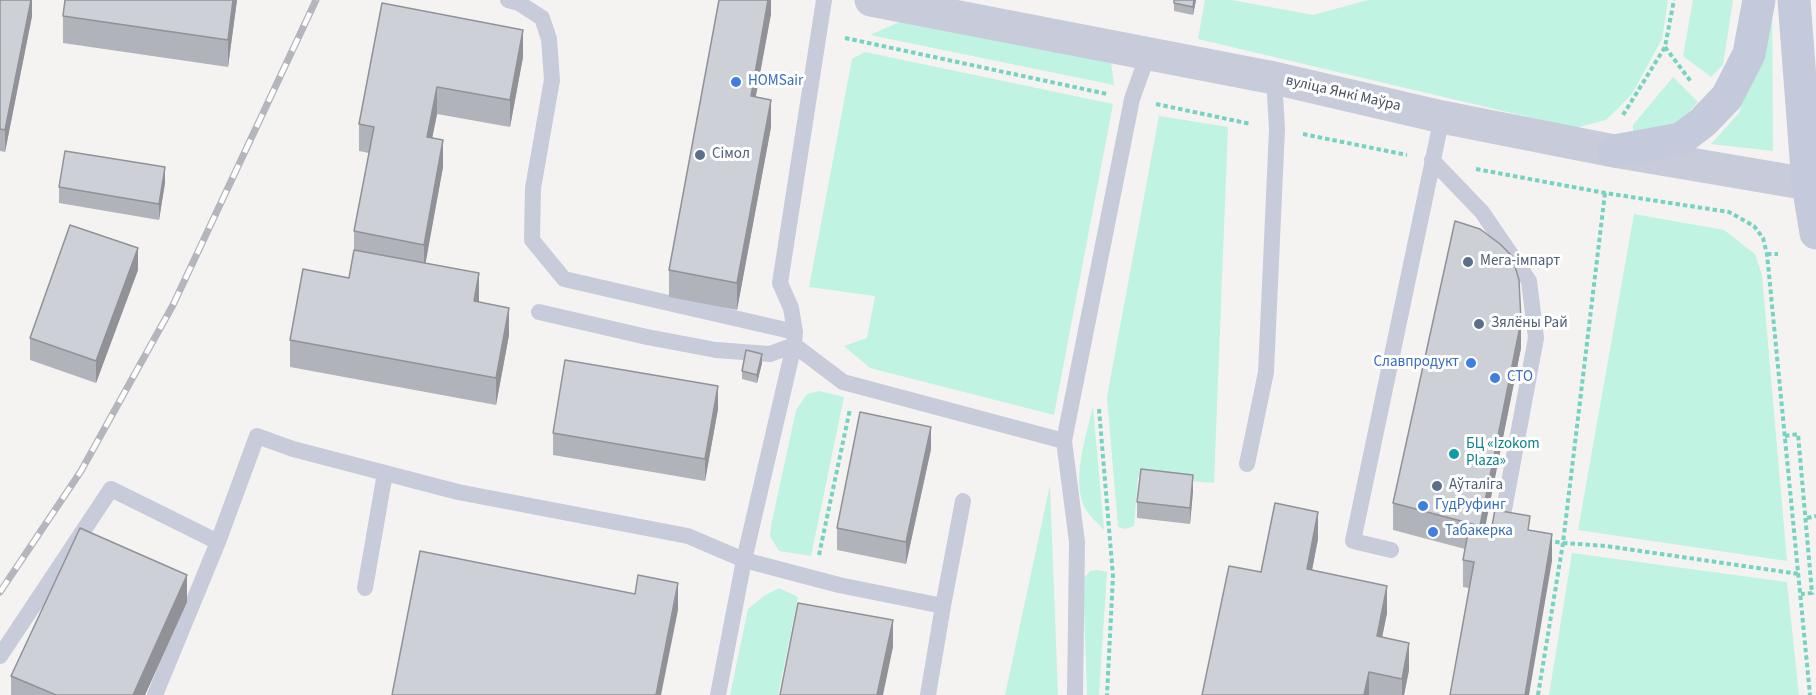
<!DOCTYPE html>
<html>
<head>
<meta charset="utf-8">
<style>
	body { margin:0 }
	canvas { display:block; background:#f4f3f2 }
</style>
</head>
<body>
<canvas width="1816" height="695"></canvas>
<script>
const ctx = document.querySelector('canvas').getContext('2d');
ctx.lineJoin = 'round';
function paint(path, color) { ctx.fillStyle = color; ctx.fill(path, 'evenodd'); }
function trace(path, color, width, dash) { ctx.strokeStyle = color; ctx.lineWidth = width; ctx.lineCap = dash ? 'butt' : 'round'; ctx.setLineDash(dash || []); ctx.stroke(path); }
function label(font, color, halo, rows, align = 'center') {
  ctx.font = font + ' "Source Sans 3",sans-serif'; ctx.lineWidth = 6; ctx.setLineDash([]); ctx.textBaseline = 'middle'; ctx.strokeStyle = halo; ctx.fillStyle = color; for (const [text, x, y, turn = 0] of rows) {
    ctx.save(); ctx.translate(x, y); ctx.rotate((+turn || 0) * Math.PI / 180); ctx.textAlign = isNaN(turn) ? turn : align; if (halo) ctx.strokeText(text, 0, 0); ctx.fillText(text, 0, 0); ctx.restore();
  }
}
paint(new Path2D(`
	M 1205,0 L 1232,0 L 1313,15 L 1368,0 L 1668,0 L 1662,39 L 1632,94 L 1606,120 L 1575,128 L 1198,39 Z
	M 1693,0 L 1733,0 L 1723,65 L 1711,77 L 1683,56 Z
	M 1772,0 L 1773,151 L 1711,144 L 1739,113 Z
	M 915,15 L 1110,54 L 1114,85 L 870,35 Z
	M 865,52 L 1113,104 L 1054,415 L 870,368 L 844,346 L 867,338 L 875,296 L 809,287 L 852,59 Z
	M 1673,77 L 1698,102 L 1664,138 L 1633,137 L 1633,125 Z
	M 1159,116 L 1228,127 L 1214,483 L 1138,477 L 1134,526 L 1125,529 L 1118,527 L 1107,397 Z
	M 1634,214 L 1724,230 L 1755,254 L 1762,275 L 1787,561 L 1578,530 Z
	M 819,391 L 844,397 L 811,556 L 779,551 L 770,536 L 771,526 L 796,410 L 807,394 Z
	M 1093,407 L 1104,530 C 1098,523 1089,516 1085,508 C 1071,482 1086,435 1093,407 Z
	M 1050,485 L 1058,695 L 1005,695 Z
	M 1572,553 L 1787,582 L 1799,695 L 1549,695 Z
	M 1098,570 L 1107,572 L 1099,695 L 1087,695 L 1083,579 L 1090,571 Z
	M 779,588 L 798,597 L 778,695 L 730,695 L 748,609 L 764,596 Z`), '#c0f3e2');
trace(new Path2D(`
	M 845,38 L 1107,94
	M 1665,47 L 1692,83
	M 1156,104 L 1251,124
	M 1623,115 L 1665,47 L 1674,0
	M 1303,134 L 1407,155
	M 1476,169 L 1605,193 L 1729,212 L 1754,226 L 1763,238 L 1767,254 L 1810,695
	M 1605,193 L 1563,543 L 1606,546 L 1799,574
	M 1767,254 L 1778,254
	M 1099,409 L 1113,576 L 1107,695
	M 1785,436 L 1798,434 L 1812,593 L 1801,594
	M 1807,518 L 1816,516
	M 819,555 L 850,409
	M 1538,695 L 1563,543 L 1550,541`), '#75d3c0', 4, [4.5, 3]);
trace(new Path2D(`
	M 508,0 L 519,3 L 542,18 L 549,39 L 552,80 L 533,188 L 532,240 L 564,279 L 795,332 L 794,345 L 843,382 L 1064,441
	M 1432,160 L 1482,212 L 1529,281 L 1536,338 L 1503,515
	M 539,312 L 647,337 L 716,350 L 770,354 L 794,345
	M 795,332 L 791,308 L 780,283 L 824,0
	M 1247,464 L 1266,372 L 1277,129 L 1274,78
	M 218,542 L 257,436 L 293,449 L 458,492 L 688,536 L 744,560 L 839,585 L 943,606 L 928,695
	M 1391,550 L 1353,541 L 1442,117
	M 365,588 L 385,473
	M 943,606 L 963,501
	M 0,656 L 111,489 L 218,542 L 155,695
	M 718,695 L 744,560 L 794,345
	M 1075,695 L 1077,542 L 1064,441 L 1132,99 L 1148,54`), '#c8ccda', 16);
trace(new Path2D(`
	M 871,0 L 1274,78 L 1442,117 L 1614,151 L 1808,184`), '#c8ccda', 33);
trace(new Path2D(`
	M 1794,0 L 1808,184 L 1816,233
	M 1614,151 L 1681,139 L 1703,122 L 1727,97 L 1749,54 L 1759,0`), '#c4c9db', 33);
const rail = new Path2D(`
	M 0,592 L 81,471 L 173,305 L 316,0`);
trace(rail, '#b4b5bd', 7);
trace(rail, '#fff', 4.5, [14]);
paint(new Path2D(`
	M 0,0 L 32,0 L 32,16 L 5,152 L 0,151 Z
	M 237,0 L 228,67 L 63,43 L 63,16 Z
	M 771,0 L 771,14 L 755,97 L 771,127 L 737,310 L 669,297 L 669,270 Z
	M 1174,0 L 1196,0 L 1193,15 L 1174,11 Z
	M 382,3 L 523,57 L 510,127 L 437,114 L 432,138 L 443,167 L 425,263 L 479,300 L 479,302 L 509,335 L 496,405 L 290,367 L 290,340 L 349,278 L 354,252 L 354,231 L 369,153 L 359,151 L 359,124 Z
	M 165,183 L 159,220 L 59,203 L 59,187 Z
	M 138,270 L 96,383 L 30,360 L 30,338 Z
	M 1521,348 L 1484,530 L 1491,531 L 1530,530 L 1552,561 L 1469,588 L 1463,587 L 1463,560 L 1465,549 L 1393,530 L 1393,503 Z
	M 762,363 L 757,383 L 742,379 L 742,371 Z
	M 718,409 L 705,481 L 553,455 L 553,433 Z
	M 931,449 L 906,564 L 837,550 L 837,528 Z
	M 1193,491 L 1190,524 L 1137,518 L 1137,502 Z
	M 1318,539 L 1312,570 L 1387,613 L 1382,637 L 1409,670 L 1404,695 L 1202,695 Z
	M 187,602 L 145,695 L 11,695 L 11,676 Z`), '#b1b3ba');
paint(new Path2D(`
	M 31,0 L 32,0 L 32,16 L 5,152 L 5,130 Z
	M 233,0 L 237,0 L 228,67 L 228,40 Z
	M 768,0 L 771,0 L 771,14 L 751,123 L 751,96 Z
	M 1194,0 L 1196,0 L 1193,15 L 1193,7 Z
	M 523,30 L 523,57 L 510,127 L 510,100 Z
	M 437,87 L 437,114 L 427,164 L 427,137 Z
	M 771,100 L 771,127 L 737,310 L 737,283 Z
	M 443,140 L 443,167 L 424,272 L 424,245 Z
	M 165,167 L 165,183 L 159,220 L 159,204 Z
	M 138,248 L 138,270 L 96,383 L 96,361 Z
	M 479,273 L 479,300 L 474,328 L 474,301 Z
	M 509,308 L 509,335 L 496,405 L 496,378 Z
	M 1521,321 L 1521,348 L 1480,553 L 1480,526 Z
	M 762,354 L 762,363 L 757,383 L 757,375 Z
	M 718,386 L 718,409 L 705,481 L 705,459 Z
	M 931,427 L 931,449 L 906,564 L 906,542 Z
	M 1193,475 L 1193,491 L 1190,524 L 1190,508 Z
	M 1318,512 L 1318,539 L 1307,596 L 1307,569 Z
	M 1552,534 L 1552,561 L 1529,695 L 1525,695 Z
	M 187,575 L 187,602 L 145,695 L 133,695 Z
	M 678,583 L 678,610 L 661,695 L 656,695 Z
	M 1387,586 L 1387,613 L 1377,663 L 1377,636 Z
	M 893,620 L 893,647 L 883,695 L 877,695 Z
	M 1409,643 L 1409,670 L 1404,695 L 1402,695 L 1402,679 Z
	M 1369,672 L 1369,695 L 1364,695 Z`), '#909297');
const building = new Path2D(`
	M 0,0 L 31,0 L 5,130 L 0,129 Z
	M 65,0 L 233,0 L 228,40 L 63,16 Z
	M 719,0 L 768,0 L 751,96 L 771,100 L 737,283 L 669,270 Z
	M 1174,0 L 1194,0 L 1193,7 L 1174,3 Z
	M 382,3 L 523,30 L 510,100 L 437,87 L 427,137 L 443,140 L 424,245 L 354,231 L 374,127 L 359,124 Z
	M 65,151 L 165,167 L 159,204 L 59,187 Z
	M 1455,221 L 1480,229 L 1500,244 L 1512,256 L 1519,280 L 1521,321 L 1480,526 L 1393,503 Z
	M 70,225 L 138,248 L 96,361 L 30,338 Z
	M 354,250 L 479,273 L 474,301 L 509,308 L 496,378 L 290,340 L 303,269 L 349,278 Z
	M 746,350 L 762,354 L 757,375 L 742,371 Z
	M 565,360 L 718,386 L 705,459 L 553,433 Z
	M 860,412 L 931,427 L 906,542 L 837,528 Z
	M 1141,469 L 1193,475 L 1190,508 L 1137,502 Z
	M 1275,503 L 1318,512 L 1307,569 L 1387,586 L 1377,636 L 1409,643 L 1402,679 L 1369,672 L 1364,695 L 1202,695 L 1229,566 L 1261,572 Z
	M 1495,510 L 1530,516 L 1528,530 L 1552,534 L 1525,695 L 1450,695 L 1474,562 L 1463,560 L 1469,527 L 1491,531 Z
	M 80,528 L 187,575 L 133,695 L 56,695 L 11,676 Z
	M 420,551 L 635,594 L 638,575 L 678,583 L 656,695 L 392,695 Z
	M 798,603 L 893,620 L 877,695 L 780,695 Z`);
paint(building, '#ced0d8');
trace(building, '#909297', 1.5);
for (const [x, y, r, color] of [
	[736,82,6,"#3f7fe0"],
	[700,155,6,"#5c6f8a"],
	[1468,262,6,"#5c6f8a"],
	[1479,324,6,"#5c6f8a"],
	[1471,363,6,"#3f7fe0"],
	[1495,378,6,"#3f7fe0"],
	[1454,454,6,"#0f9aa8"],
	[1437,486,6,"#5c6f8a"],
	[1423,506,6,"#3f7fe0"],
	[1433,532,6,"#3f7fe0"]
]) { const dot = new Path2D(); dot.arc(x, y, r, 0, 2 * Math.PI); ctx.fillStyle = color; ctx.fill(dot); trace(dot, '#fff', 2); }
label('15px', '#366cbe', '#fff', [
	["HOMSair",748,82],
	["Славпродукт",1459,363,"right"],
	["СТО",1507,378],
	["ГудРуфинг",1435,506],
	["Табакерка",1445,532]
], 'left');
label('15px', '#484e61', '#fff', [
	["вуліца Янкі Маўра",1343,94,13]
]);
label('15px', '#4e5e75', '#fff', [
	["Сімол",712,155],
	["Мега-імпарт",1480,262],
	["Зялёны Рай",1491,324],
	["Аўталіга",1449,486]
], 'left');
label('15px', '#0d838f', '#fff', [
	["БЦ «Izokom",1466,445],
	["Plaza»",1466,462]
], 'left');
</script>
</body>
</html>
